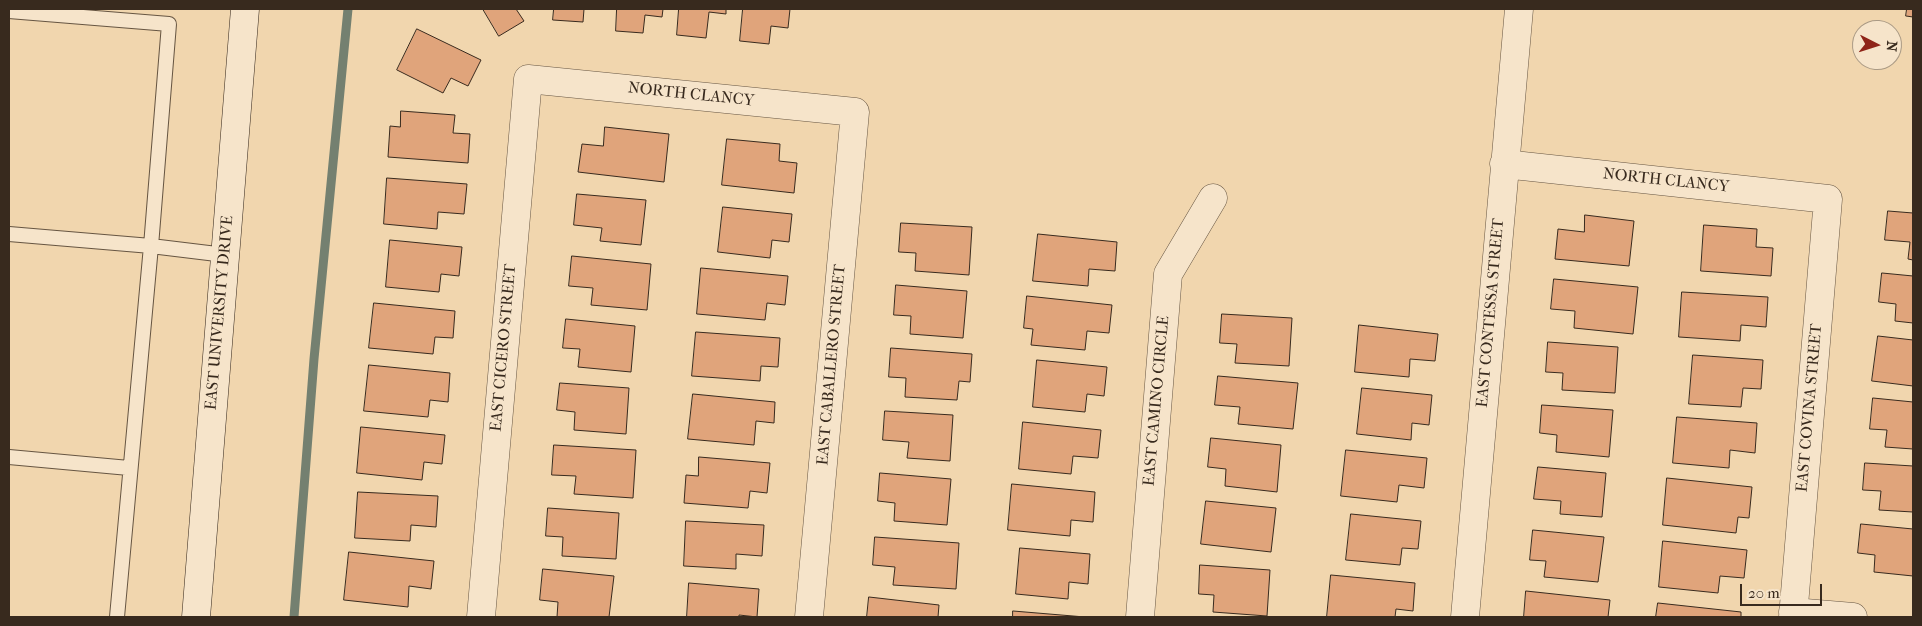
<!DOCTYPE html>
<html>
<head>
<meta charset="utf-8">
<style>
	body { margin:0 }
	#map { position:relative; width:1922px; height:626px; overflow:hidden; background:#f1d6ae; font-family:"IM FELL French Canon",serif }
	canvas { display:block }
	.frame { position:absolute; inset:0; border:10px solid #382a1e; pointer-events:none }
	.north { position:absolute; left:1852px; top:20px; width:50px; height:50px; box-sizing:border-box; background:#f6e4ca; border:1px solid #aa9a85; border-radius:50%; rotate:95deg; font-size:14px; font-weight:700; line-height:20px; text-align:center; color:#382a1e }
	.north::after { content:''; display:block; margin:auto; width:18px; height:22px; background:#8f2418; clip-path:polygon(50% 0,100% 100%,50% 72%,0 100%) }
	.scale { position:absolute; left:1740px; top:584px; width:82px; height:22px; box-sizing:border-box; border:2px solid #382a1e; border-top:0; padding-left:6px; font-size:15px; line-height:18px; white-space:nowrap; color:#382a1e; -webkit-text-stroke:4px #f6e4ca; paint-order:stroke }
</style>
</head>
<body>
<div id="map">
<canvas width="1922" height="626"></canvas>
<div class="frame"></div>
<div class="north">N</div>
<div class="scale">20 m</div>
</div>
<script>
const ctx = document.querySelector('canvas').getContext('2d');
ctx.lineJoin = 'round';
function trace(path, color, width, dash) { ctx.strokeStyle = color; ctx.lineWidth = width; ctx.lineCap = dash ? 'butt' : 'round'; ctx.setLineDash(dash || []); ctx.stroke(path); }
function paint(path, color) { ctx.fillStyle = color; ctx.fill(path, 'evenodd'); }
function label(font, color, halo, rows, align = 'center') {
  ctx.font = font + ' "IM FELL French Canon",serif'; ctx.lineWidth = 5; ctx.setLineDash([]); ctx.textBaseline = 'middle'; ctx.strokeStyle = halo; ctx.fillStyle = color; for (const [text, x, y, turn = 0] of rows) {
    ctx.save(); ctx.translate(x, y); ctx.rotate((+turn || 0) * Math.PI / 180); ctx.textAlign = isNaN(turn) ? turn : align; if (halo) ctx.strokeText(text, 0, 0); ctx.fillText(text, 0, 0); ctx.restore();
  }
}
trace(new Path2D(`
	M 294,617 L 314,359 L 348,9`), '#748070', 9);
const building = new Path2D(`
	M 483,9 L 516,9 L 524,21 L 499,36 Z
	M 554,9 L 584,9 L 583,22 L 553,20 Z
	M 617,9 L 663,9 L 662,17 L 645,15 L 643,33 L 616,31 Z
	M 679,9 L 726,9 L 726,14 L 709,12 L 706,38 L 677,35 Z
	M 743,9 L 790,9 L 788,28 L 771,26 L 769,44 L 740,41 Z
	M 1907,9 L 1913,9 L 1913,17 L 1906,16 Z
	M 417,29 L 481,60 L 468,86 L 451,78 L 443,93 L 397,70 Z
	M 401,111 L 455,115 L 453,133 L 470,134 L 468,163 L 388,157 L 390,126 L 400,127 Z
	M 605,127 L 669,134 L 664,182 L 578,172 L 582,144 L 603,146 Z
	M 727,139 L 780,144 L 779,161 L 797,163 L 794,193 L 722,185 Z
	M 387,178 L 467,184 L 464,214 L 438,212 L 437,229 L 384,224 Z
	M 577,194 L 646,200 L 641,245 L 600,241 L 602,228 L 574,225 Z
	M 723,207 L 792,214 L 789,242 L 772,240 L 770,258 L 718,252 Z
	M 1888,211 L 1913,213 L 1913,260 L 1908,259 L 1910,242 L 1885,240 Z
	M 1585,215 L 1634,221 L 1629,266 L 1555,259 L 1558,229 L 1584,232 Z
	M 901,223 L 972,227 L 969,275 L 915,271 L 916,253 L 899,252 Z
	M 1704,225 L 1757,229 L 1756,247 L 1773,248 L 1771,276 L 1701,271 Z
	M 1038,234 L 1117,242 L 1115,271 L 1089,269 L 1088,286 L 1033,281 Z
	M 390,240 L 462,247 L 459,276 L 441,274 L 439,292 L 386,287 Z
	M 572,256 L 651,264 L 647,310 L 591,305 L 593,288 L 569,286 Z
	M 701,268 L 788,276 L 785,305 L 767,303 L 765,320 L 697,314 Z
	M 1882,273 L 1913,276 L 1913,323 L 1895,321 L 1896,304 L 1879,302 Z
	M 1554,279 L 1638,287 L 1633,334 L 1574,328 L 1575,311 L 1551,309 Z
	M 896,285 L 967,291 L 963,338 L 910,334 L 911,316 L 894,315 Z
	M 1682,292 L 1768,297 L 1766,327 L 1741,325 L 1740,341 L 1679,337 Z
	M 1027,296 L 1112,305 L 1109,333 L 1087,331 L 1085,350 L 1031,345 L 1033,329 L 1024,328 Z
	M 374,303 L 455,311 L 453,338 L 435,337 L 433,354 L 369,348 Z
	M 1222,314 L 1292,318 L 1289,366 L 1235,363 L 1237,344 L 1220,343 Z
	M 566,319 L 635,326 L 631,372 L 578,367 L 580,349 L 563,348 Z
	M 1359,325 L 1438,334 L 1435,361 L 1410,359 L 1409,377 L 1355,372 Z
	M 696,332 L 780,338 L 778,367 L 761,366 L 760,381 L 692,376 Z
	M 1878,336 L 1913,340 L 1913,386 L 1872,381 Z
	M 1548,342 L 1618,347 L 1615,393 L 1562,390 L 1563,373 L 1546,372 Z
	M 891,348 L 972,354 L 970,382 L 959,381 L 957,400 L 905,397 L 906,378 L 889,377 Z
	M 1693,355 L 1763,360 L 1761,389 L 1743,388 L 1741,407 L 1689,404 Z
	M 1037,360 L 1107,367 L 1104,396 L 1087,394 L 1085,412 L 1033,407 Z
	M 369,365 L 450,373 L 448,402 L 430,400 L 428,417 L 364,411 Z
	M 1218,376 L 1298,383 L 1293,429 L 1238,424 L 1240,407 L 1215,405 Z
	M 560,383 L 629,388 L 626,434 L 574,430 L 575,412 L 557,410 Z
	M 1362,388 L 1432,395 L 1429,425 L 1412,423 L 1411,440 L 1357,434 Z
	M 693,394 L 775,402 L 774,423 L 756,421 L 754,445 L 688,439 Z
	M 1873,398 L 1913,402 L 1913,449 L 1885,447 L 1887,430 L 1870,429 Z
	M 1542,405 L 1613,410 L 1609,457 L 1556,452 L 1557,435 L 1540,433 Z
	M 885,411 L 953,415 L 950,461 L 907,458 L 909,442 L 883,440 Z
	M 1677,417 L 1757,423 L 1755,453 L 1730,450 L 1729,468 L 1673,463 Z
	M 1023,422 L 1101,430 L 1098,458 L 1073,456 L 1071,474 L 1019,469 Z
	M 361,427 L 445,435 L 442,464 L 424,462 L 422,480 L 357,473 Z
	M 1211,438 L 1281,445 L 1277,492 L 1225,486 L 1226,469 L 1208,467 Z
	M 554,445 L 636,450 L 633,498 L 574,494 L 576,476 L 552,475 Z
	M 1346,450 L 1427,458 L 1424,488 L 1399,485 L 1397,502 L 1341,496 Z
	M 699,457 L 770,463 L 767,493 L 750,491 L 748,508 L 684,503 L 686,475 L 698,476 Z
	M 1865,463 L 1913,466 L 1913,512 L 1879,510 L 1881,491 L 1863,490 Z
	M 1538,467 L 1606,473 L 1602,517 L 1560,514 L 1561,501 L 1534,499 Z
	M 880,473 L 951,479 L 947,525 L 894,521 L 895,503 L 878,501 Z
	M 1667,478 L 1752,487 L 1749,518 L 1738,517 L 1736,533 L 1663,525 Z
	M 1012,484 L 1095,492 L 1093,522 L 1071,520 L 1070,536 L 1008,530 Z
	M 358,492 L 438,496 L 436,527 L 411,525 L 410,541 L 355,538 Z
	M 1206,501 L 1276,508 L 1271,552 L 1201,544 Z
	M 548,508 L 619,513 L 616,559 L 562,556 L 563,537 L 546,536 Z
	M 1351,514 L 1421,521 L 1418,549 L 1402,548 L 1400,565 L 1346,560 Z
	M 686,521 L 764,525 L 762,556 L 736,554 L 736,569 L 684,566 Z
	M 1861,524 L 1913,529 L 1913,576 L 1874,572 L 1875,555 L 1858,553 Z
	M 1533,530 L 1604,537 L 1598,582 L 1544,577 L 1546,561 L 1530,560 Z
	M 875,537 L 959,543 L 956,589 L 893,585 L 895,567 L 873,565 Z
	M 1663,541 L 1747,550 L 1744,578 L 1720,576 L 1718,593 L 1659,587 Z
	M 1020,548 L 1090,554 L 1088,584 L 1069,582 L 1068,599 L 1016,594 Z
	M 349,552 L 434,561 L 431,589 L 409,586 L 408,607 L 344,600 Z
	M 1200,565 L 1270,570 L 1267,616 L 1213,612 L 1214,595 L 1199,594 Z
	M 543,569 L 614,576 L 609,617 L 557,617 L 558,602 L 540,600 Z
	M 1331,575 L 1415,583 L 1413,611 L 1396,609 L 1395,617 L 1327,617 Z
	M 689,583 L 759,589 L 757,617 L 739,615 L 739,617 L 687,617 Z
	M 1526,591 L 1610,600 L 1608,617 L 1524,617 Z
	M 869,597 L 939,605 L 938,617 L 867,617 Z
	M 1658,603 L 1741,612 L 1741,617 L 1656,617 Z
	M 1013,611 L 1085,617 L 1013,617 Z`);
paint(building, '#e0a47b');
trace(building, '#382a1e', 1);
const lane = new Path2D(`
	M 9,11 L 169,24 L 151,246 L 117,617
	M 9,234 L 151,246 L 225,255
	M 9,457 L 129,468`);
const street = new Path2D(`
	M 1504,164 L 1828,199 L 1793,617
	M 1793,612 L 1853,617
	M 481,617 L 528,79 L 855,112 L 809,617
	M 1140,617 L 1168,274 L 1213,198
	M 1465,617 L 1519,9`);
const secondary = new Path2D(`
	M 196,617 L 245,9`);
trace(lane, '#665542', 16);
trace(street, '#665542', 29);
trace(secondary, '#382a1e', 29);
trace(lane, '#f6e4ca', 14);
trace(street, '#f6e4ca', 28);
trace(secondary, '#f6e4ca', 28);
label('16px', '#382a1e', '#f6e4ca', [
	["NORTH CLANCY",691,95,6],
	["NORTH CLANCY",1666,181,6],
	["EAST UNIVERSITY DRIVE",220,313,-85],
	["EAST CONTESSA STREET",1491,313,-85],
	["EAST CICERO STREET",504,348,-85],
	["EAST CABALLERO STREET",832,365,-85],
	["EAST CAMINO CIRCLE",1157,401,-85],
	["EAST COVINA STREET",1810,408,-85]
]);
</script>
</body>
</html>
